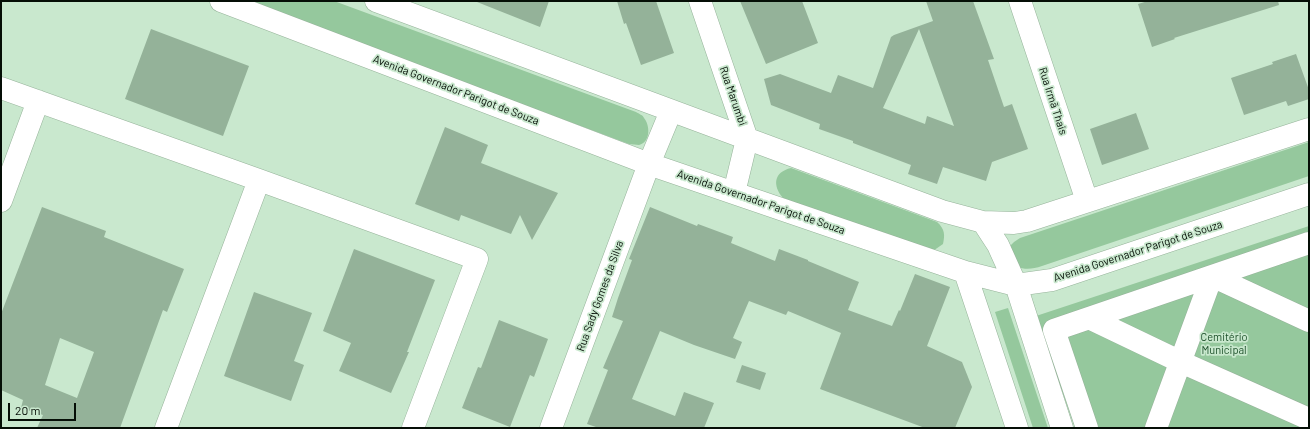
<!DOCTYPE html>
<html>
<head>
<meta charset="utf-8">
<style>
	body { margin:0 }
	#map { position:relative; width:1310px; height:429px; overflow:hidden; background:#c9e8ce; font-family:Barlow,sans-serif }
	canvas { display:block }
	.frame { position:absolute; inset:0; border:2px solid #050e06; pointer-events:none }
	.scale { position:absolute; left:8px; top:403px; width:68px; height:18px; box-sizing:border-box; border:2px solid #050e06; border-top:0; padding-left:5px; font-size:12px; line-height:14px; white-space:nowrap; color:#050e06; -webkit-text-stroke:3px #c9e8ce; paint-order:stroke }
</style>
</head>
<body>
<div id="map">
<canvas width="1310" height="429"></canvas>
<div class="frame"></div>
<div class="scale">20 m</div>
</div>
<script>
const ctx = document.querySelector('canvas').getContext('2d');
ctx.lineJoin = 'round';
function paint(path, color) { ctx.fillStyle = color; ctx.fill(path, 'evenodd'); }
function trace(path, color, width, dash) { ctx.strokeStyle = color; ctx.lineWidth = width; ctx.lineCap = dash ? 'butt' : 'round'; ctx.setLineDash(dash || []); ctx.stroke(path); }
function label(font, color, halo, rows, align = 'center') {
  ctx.font = font + ' Barlow,sans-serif'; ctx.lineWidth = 3.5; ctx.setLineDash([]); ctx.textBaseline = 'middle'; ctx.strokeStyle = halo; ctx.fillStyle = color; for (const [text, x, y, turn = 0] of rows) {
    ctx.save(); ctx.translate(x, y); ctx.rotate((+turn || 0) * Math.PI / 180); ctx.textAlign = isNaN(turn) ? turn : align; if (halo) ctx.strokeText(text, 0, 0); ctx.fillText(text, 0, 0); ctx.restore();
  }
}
paint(new Path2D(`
	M 246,1 L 334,1 L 636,112 C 639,114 643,115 644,118 C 650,125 651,142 639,145 C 636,145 632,144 629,144 Z
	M 1309,142 L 1309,176 L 1042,266 C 1033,269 1026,270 1017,267 L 1010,246 L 1014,242 L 1020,238 Z
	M 791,168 L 937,222 C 945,229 945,235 943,244 L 930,253 L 783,198 C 772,185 774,172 791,168 Z
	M 1309,226 L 1309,428 L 1075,428 L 1036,316 Z
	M 1008,308 L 1048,428 L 1033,428 L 995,312 Z`), '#95c89d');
paint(new Path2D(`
	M 477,1 L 549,1 L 540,27 L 477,2 Z
	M 617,1 L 656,1 L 674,53 L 641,65 L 626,23 L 624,24 Z
	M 740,1 L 802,1 L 818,43 L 766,64 Z
	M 926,1 L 973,1 L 994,59 L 988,60 L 1004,107 L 1012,104 L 1028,149 L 992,162 L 986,181 L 943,167 L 937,184 L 908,174 L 911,165 L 853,143 L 853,141 L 819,129 L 820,124 L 771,105 L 764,79 L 780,74 L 831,93 L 838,75 L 873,88 L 891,37 L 894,35 L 933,21 ZM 919,29 L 954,126 L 927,116 L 925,124 L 883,108 Z
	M 1148,1 L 1278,1 L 1279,5 L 1174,38 L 1175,39 L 1152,47 L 1138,4 Z
	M 151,29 L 249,66 L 223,136 L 125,99 Z
	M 1296,54 L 1309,90 L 1309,99 L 1288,106 L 1286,101 L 1244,115 L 1231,78 L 1273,64 L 1272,62 Z
	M 1136,113 L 1149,149 L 1102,165 L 1090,129 Z
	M 445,127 L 488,145 L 481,163 L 558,193 L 532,240 L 520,215 L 511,234 L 461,215 L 459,221 L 415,204 Z
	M 42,207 L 106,231 L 104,237 L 184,269 L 167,312 L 163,310 L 120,428 L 37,428 L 43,415 L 21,408 L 23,400 L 1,390 L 1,314 ZM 60,338 L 94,352 L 77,398 L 45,385 Z
	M 650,207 L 697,226 L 698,224 L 733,237 L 731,243 L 775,261 L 779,249 L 808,260 L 808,261 L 859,282 L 848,310 L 892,326 L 899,310 L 900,311 L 915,274 L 950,287 L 927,346 L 962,362 L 972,387 L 955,428 L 925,428 L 820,389 L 841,333 L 788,311 L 786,315 L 749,301 L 733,338 L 742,342 L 735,359 L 694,345 L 660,331 L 632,399 L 675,416 L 684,392 L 714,403 L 704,428 L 599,428 L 587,424 L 608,370 L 603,368 L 623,321 L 612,317 L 618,298 L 632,260 L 629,259 Z
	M 354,249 L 435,280 L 407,352 L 409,352 L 391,393 L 339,371 L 351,343 L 323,331 Z
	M 254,292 L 312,313 L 294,361 L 304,365 L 291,401 L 224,376 Z
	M 499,320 L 548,339 L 534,377 L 530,375 L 510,427 L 462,408 L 478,367 L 481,368 Z
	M 742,365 L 766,373 L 760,390 L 736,382 Z`), '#94b299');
const minor = new Path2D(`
	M 221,1 L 649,164 L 965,272 L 1016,285 L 1052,280 L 1309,194
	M 376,1 L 942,211 L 983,222 L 1014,223 L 1027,221 L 1309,129
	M 700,1 L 747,139 L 734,193
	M 1020,1 L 1087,201
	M 1,88 L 259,180 L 477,259 L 413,428
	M 1,201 L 38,101
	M 983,222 L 998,245 L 1016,285 L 1062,428
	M 965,272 L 1017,428
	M 1089,318 L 1181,362 L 1309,419
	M 166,428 L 259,180
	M 551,428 L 649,164 L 671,111
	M 1087,428 L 1054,330 L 1309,243
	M 1156,428 L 1212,276 L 1309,321`);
trace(minor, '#96b39a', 23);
trace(minor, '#fff', 22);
label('11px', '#050e06', '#c9e8ce', [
	["Avenida Governador Parigot de Souza",456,90,21],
	["Rua Marumbi",733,96,71],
	["Rua Irmã Thais",1053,101,72],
	["Avenida Governador Parigot de Souza",761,202,19],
	["Avenida Governador Parigot de Souza",1138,251,-18],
	["Rua Sady Gomes da Silva",600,296,-70]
]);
label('11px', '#1c4f29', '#c9e8ce', [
	["Cemitério",1224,337],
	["Municipal",1224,350]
]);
</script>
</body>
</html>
